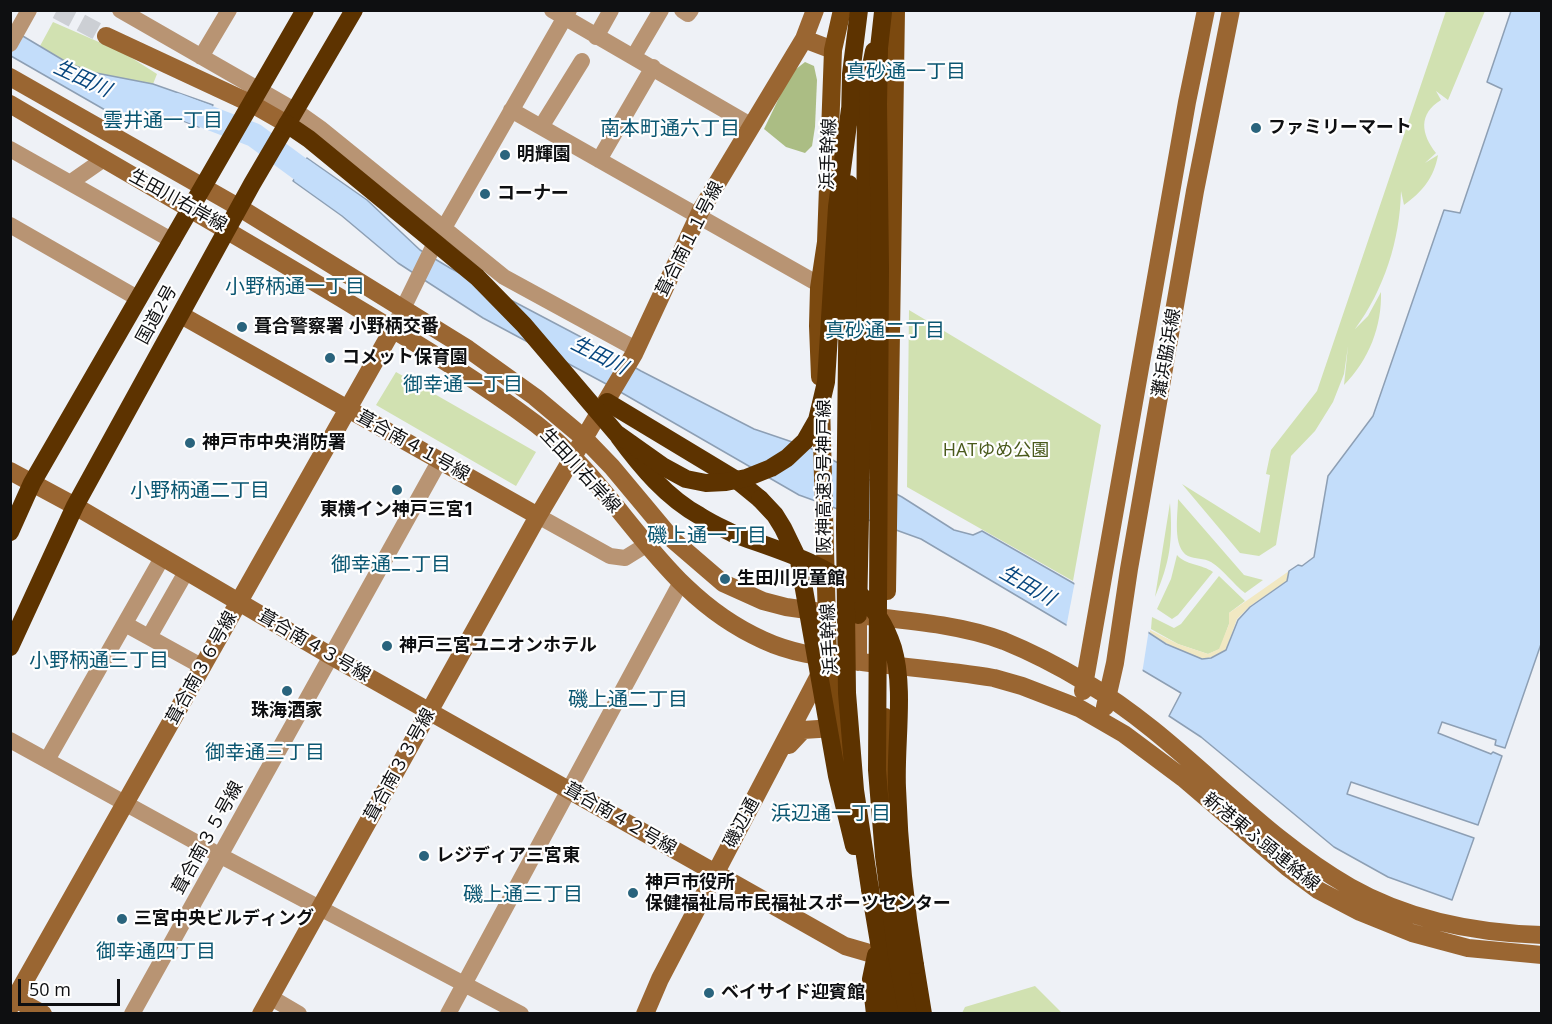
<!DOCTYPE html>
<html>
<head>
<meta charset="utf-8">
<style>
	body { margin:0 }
	#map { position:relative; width:1552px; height:1024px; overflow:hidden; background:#eef1f6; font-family:"Open Sans",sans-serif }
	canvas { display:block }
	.frame { position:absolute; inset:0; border:12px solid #0e0f11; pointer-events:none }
	.scale { position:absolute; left:18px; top:979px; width:102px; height:27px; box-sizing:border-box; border:3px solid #0e0f11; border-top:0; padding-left:8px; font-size:18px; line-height:21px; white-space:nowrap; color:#0e0f11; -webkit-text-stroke:4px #fefefe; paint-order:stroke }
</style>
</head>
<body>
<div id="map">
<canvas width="1552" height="1024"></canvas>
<div class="frame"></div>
<div class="scale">50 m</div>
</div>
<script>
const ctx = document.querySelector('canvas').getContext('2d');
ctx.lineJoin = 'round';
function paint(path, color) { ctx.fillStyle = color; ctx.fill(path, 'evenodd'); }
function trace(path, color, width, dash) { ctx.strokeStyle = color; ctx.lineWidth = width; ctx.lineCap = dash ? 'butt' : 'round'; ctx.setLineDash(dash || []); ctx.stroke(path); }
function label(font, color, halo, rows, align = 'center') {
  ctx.font = font + ' "Open Sans","Noto Sans JP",sans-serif'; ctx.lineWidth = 4.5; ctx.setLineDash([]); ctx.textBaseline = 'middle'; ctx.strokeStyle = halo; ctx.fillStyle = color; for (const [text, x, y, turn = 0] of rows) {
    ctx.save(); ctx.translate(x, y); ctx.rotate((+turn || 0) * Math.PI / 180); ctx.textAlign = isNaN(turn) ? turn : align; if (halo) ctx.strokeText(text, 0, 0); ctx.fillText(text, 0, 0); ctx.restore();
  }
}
paint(new Path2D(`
	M 1446,11 L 1485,11 L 1448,100 L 1436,91 L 1441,100 C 1418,114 1421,134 1436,153 L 1425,163 L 1438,155 C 1434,178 1422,192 1404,205 L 1401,191 C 1400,240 1384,290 1355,329 L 1368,316 L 1381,292 C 1382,326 1369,360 1344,385 L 1348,346 L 1344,374 L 1333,402 L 1315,431 L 1291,456 L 1276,545 L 1259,556 L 1240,553 L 1182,484 L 1260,533 L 1270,475 L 1266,474 L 1271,450 L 1317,391 Z
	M 53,22 L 124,53 L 157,74 L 153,84 L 91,72 L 68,63 L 40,46 Z
	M 909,310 L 1101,425 L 1073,581 L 907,487 Z
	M 396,372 L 536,452 L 516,486 L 376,405 Z
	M 1178,499 L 1244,575 L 1263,580 L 1245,593 C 1233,584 1224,570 1211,562 C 1204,558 1195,559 1188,556 C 1172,548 1178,514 1178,499 Z
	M 1170,503 C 1173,541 1170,562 1155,597 Z
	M 1177,555 C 1185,565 1202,564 1213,572 L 1178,615 L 1172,619 L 1157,609 L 1171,579 Z
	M 1219,576 L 1245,601 L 1229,613 L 1229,624 L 1220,649 L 1208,654 L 1178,644 L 1151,629 L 1152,617 L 1174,628 L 1181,624 Z
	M 1035,986 L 1062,1013 L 962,1013 L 965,1007 Z`), '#d1e1b1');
paint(new Path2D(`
	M 805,62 L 814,66 L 817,80 L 815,127 L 812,146 L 805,153 L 786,147 L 764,129 L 791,73 Z`), '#abbd84');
paint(new Path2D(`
	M 1289,571 L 1287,581 L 1250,606 L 1237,619 L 1226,650 C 1219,653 1211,659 1203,658 C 1189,657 1162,641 1150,633 L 1150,630 L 1178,644 L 1208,654 L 1219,649 L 1229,624 L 1229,613 Z`), '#f1e8c2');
const water = new Path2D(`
	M 1511,11 L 1541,11 L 1541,644 L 1505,748 L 1495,745 L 1496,740 L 1442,722 L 1438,733 L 1491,754 L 1493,752 L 1502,756 L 1478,825 L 1351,782 L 1347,794 L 1474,838 L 1452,900 L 1388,877 L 1334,847 L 1201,737 L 1169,716 L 1181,693 L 921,539 L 799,495 L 610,386 L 483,318 L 398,263 L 342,216 L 293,181 L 307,158 L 367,200 L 420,250 L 450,268 L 581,337 L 641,371 L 754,429 L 810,448 L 902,497 L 954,530 L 973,535 L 982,531 L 1073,583 L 1166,644 L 1202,659 L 1211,658 L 1226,650 L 1238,620 L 1250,607 L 1287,581 L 1289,571 L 1298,565 L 1302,566 L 1314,557 L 1328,476 L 1373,416 L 1444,210 L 1460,213 L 1502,89 L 1487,82 Z
	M 11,29 L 68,63 L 91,72 L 153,84 L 213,105 L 199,127 L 173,117 L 119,118 L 11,56 Z`);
paint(water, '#c3ddfa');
trace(water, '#8d9fb4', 1.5);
paint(new Path2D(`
	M 1075,581 L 1149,629 L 1142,674 L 1066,628 Z`), '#eef1f6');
trace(new Path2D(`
	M 176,105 L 254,135 L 326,188`), '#c3ddfa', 24);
trace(new Path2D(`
	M 57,10 L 106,36`), '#cccfd4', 18, [18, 9]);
trace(new Path2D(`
	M 120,10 L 296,111 L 320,128 L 504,277 L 636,349
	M 552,10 L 752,126
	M 682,10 L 688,14 L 691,10
	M 596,37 L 611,10
	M 10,44 L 29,10
	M 634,56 L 661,10
	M 201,57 L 229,10
	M 511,110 L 820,285
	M 541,127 L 582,61
	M 10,149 L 173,241
	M 599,160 L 653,67
	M 71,182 L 104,159
	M 10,225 L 139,299
	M 393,329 L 433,247 L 569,10
	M 538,516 L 610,556 L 625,558 L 646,545
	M 125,624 L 203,667
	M 149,637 L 186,572
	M 10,740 L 221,856 L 521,1014
	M 47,760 L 162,558
	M 270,997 L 299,1014
	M 132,1014 L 440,460
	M 448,1014 L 681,582`), '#b89473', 16);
trace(new Path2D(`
	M 815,10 L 804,39 L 833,50
	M 106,36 L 252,104 L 287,124
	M 10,77 L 240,208 L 468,349 L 535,397 L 585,439 L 612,467 L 673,540 L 723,583 L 763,601 L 786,607 L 821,612
	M 10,104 C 125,172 240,237 354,306 C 416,343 478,380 536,424 C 622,490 658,593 763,640 C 793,654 822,657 854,661 C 900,667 947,670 994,678 L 1022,686 L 1079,708 L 1124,734 L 1183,778 L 1287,867 L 1318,890 L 1360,912 L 1412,933 L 1468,948 L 1542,955
	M 181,315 L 538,516
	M 10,471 L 75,506 L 331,656 L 845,946 L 876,955
	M 866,616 C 912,621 961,625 1004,641 C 1031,652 1060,667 1085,682 C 1182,739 1252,831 1350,887 C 1408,920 1476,933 1542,935
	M 858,662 L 858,615
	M 1083,691 L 1187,102 L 1206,10
	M 1105,707 L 1115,663 L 1129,569 L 1195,191 L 1231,10
	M 789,745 L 803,730 L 834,728 L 840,736
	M 10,996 L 43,1014
	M 10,1007 L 393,329
	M 261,1014 L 538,516 L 634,354 L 701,210 L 804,39
	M 645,1014 L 660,979 L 824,666`), '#9a6632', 18);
trace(new Path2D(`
	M 820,377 L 818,326 L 819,288 L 826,242 L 833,50 L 842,10
	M 821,405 L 828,658 L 845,757
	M 887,591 L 896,10
	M 885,717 L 889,795`), '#7b490f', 18);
trace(new Path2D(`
	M 607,402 L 738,481 L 760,499
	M 619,437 C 641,467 667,498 700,516 C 711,523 722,528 734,534
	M 10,532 L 32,483 L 305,10
	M 858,615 L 865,272 L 866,91 L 874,51
	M 10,647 L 75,506 L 252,184 L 354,10
	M 870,889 L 891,1014
	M 915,965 L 923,1014
	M 875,1014 L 871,979 L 876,955`), '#5d3300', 18);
trace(new Path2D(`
	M 883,12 L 879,48 L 878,104 L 880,268 L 877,770 L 884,856 L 897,956 L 908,1014
	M 850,120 L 851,74 L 859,10
	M 287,124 L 309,139 L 477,277 L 524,325 L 616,433 L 664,467 L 686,479 L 706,483 L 726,482 L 746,478 L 771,468 L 787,458 L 805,441 L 817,420 L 826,382 L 837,207 L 850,109
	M 849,184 L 845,528 L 847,693 L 855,790 L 870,889
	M 760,499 L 775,515 L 783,528 L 799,561 L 837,776 L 854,846
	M 734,534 C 774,549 823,562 856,591 C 873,606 886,626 893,648 C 905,689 895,745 897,788 C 899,848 905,906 915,965`), '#5d3300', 18);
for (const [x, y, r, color] of [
	[1256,128,6,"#2a647d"],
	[505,155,6,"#2a647d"],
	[485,194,6,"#2a647d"],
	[242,327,6,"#2a647d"],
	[330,358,6,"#2a647d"],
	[190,443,6,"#2a647d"],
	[397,490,6,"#2a647d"],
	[725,579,6,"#2a647d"],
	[387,646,6,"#2a647d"],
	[287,691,6,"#2a647d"],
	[424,856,6,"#2a647d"],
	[633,893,6,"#2a647d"],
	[122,919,6,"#2a647d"],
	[709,993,6,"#2a647d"]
]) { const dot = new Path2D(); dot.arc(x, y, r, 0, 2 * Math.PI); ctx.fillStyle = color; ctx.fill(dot); trace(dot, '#fefefe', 2); }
label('bold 18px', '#0e0f11', '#fefefe', [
	["ファミリーマート",1268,128],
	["明輝園",517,155],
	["コーナー",497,194],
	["葺合警察署 小野柄交番",254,327],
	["コメット保育園",342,358],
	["神戸市中央消防署",202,443],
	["東横イン神戸三宮1",397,510,"center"],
	["生田川児童館",737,579],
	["神戸三宮ユニオンホテル",399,646],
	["珠海酒家",287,711,"center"],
	["レジディア三宮東",436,856],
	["神戸市役所",645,883],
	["保健福祉局市民福祉スポーツセンター",645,904],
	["三宮中央ビルディング",134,919],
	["ベイサイド迎賓館",721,993]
], 'left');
label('18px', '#0e0f11', '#fefefe', [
	["浜手幹線",829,154,-88],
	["生田川右岸線",178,201,29],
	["葺合南１１号線",690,239,-63],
	["国道2号",157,315,-61],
	["灘浜脇浜線",1167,353,-80],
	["葺合南４１号線",413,446,29],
	["生田川右岸線",580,471,47],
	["阪神高速3号神戸線",825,477,-90],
	["浜手幹線",830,639,-93],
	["葺合南４３号線",314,646,30],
	["葺合南３６号線",202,668,-61],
	["葺合南３３号線",400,765,-61],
	["葺合南４２号線",620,819,30],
	["磯辺通",742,823,-62],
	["葺合南３５号線",208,838,-61],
	["新港東ふ頭連絡線",1261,842,39]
]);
label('18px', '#4a5a1c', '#fefefe', [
	["HATゆめ公園",996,451]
]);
label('20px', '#0a5671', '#fefefe', [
	["真砂通一丁目",906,72],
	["雲井通一丁目",163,121],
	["南本町通六丁目",670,129],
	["小野柄通一丁目",295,287],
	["真砂通二丁目",885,331],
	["御幸通一丁目",463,385],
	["小野柄通二丁目",200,491],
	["磯上通一丁目",707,536],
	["御幸通二丁目",391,565],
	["小野柄通三丁目",99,661],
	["磯上通二丁目",628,700],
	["御幸通三丁目",265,753],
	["浜辺通一丁目",831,814],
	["磯上通三丁目",523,895],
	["御幸通四丁目",156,952]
]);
label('italic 20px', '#07467e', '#fefefe', [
	["生田川",82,79,25],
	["生田川",599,356,27],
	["生田川",1027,586,30]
]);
</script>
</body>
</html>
